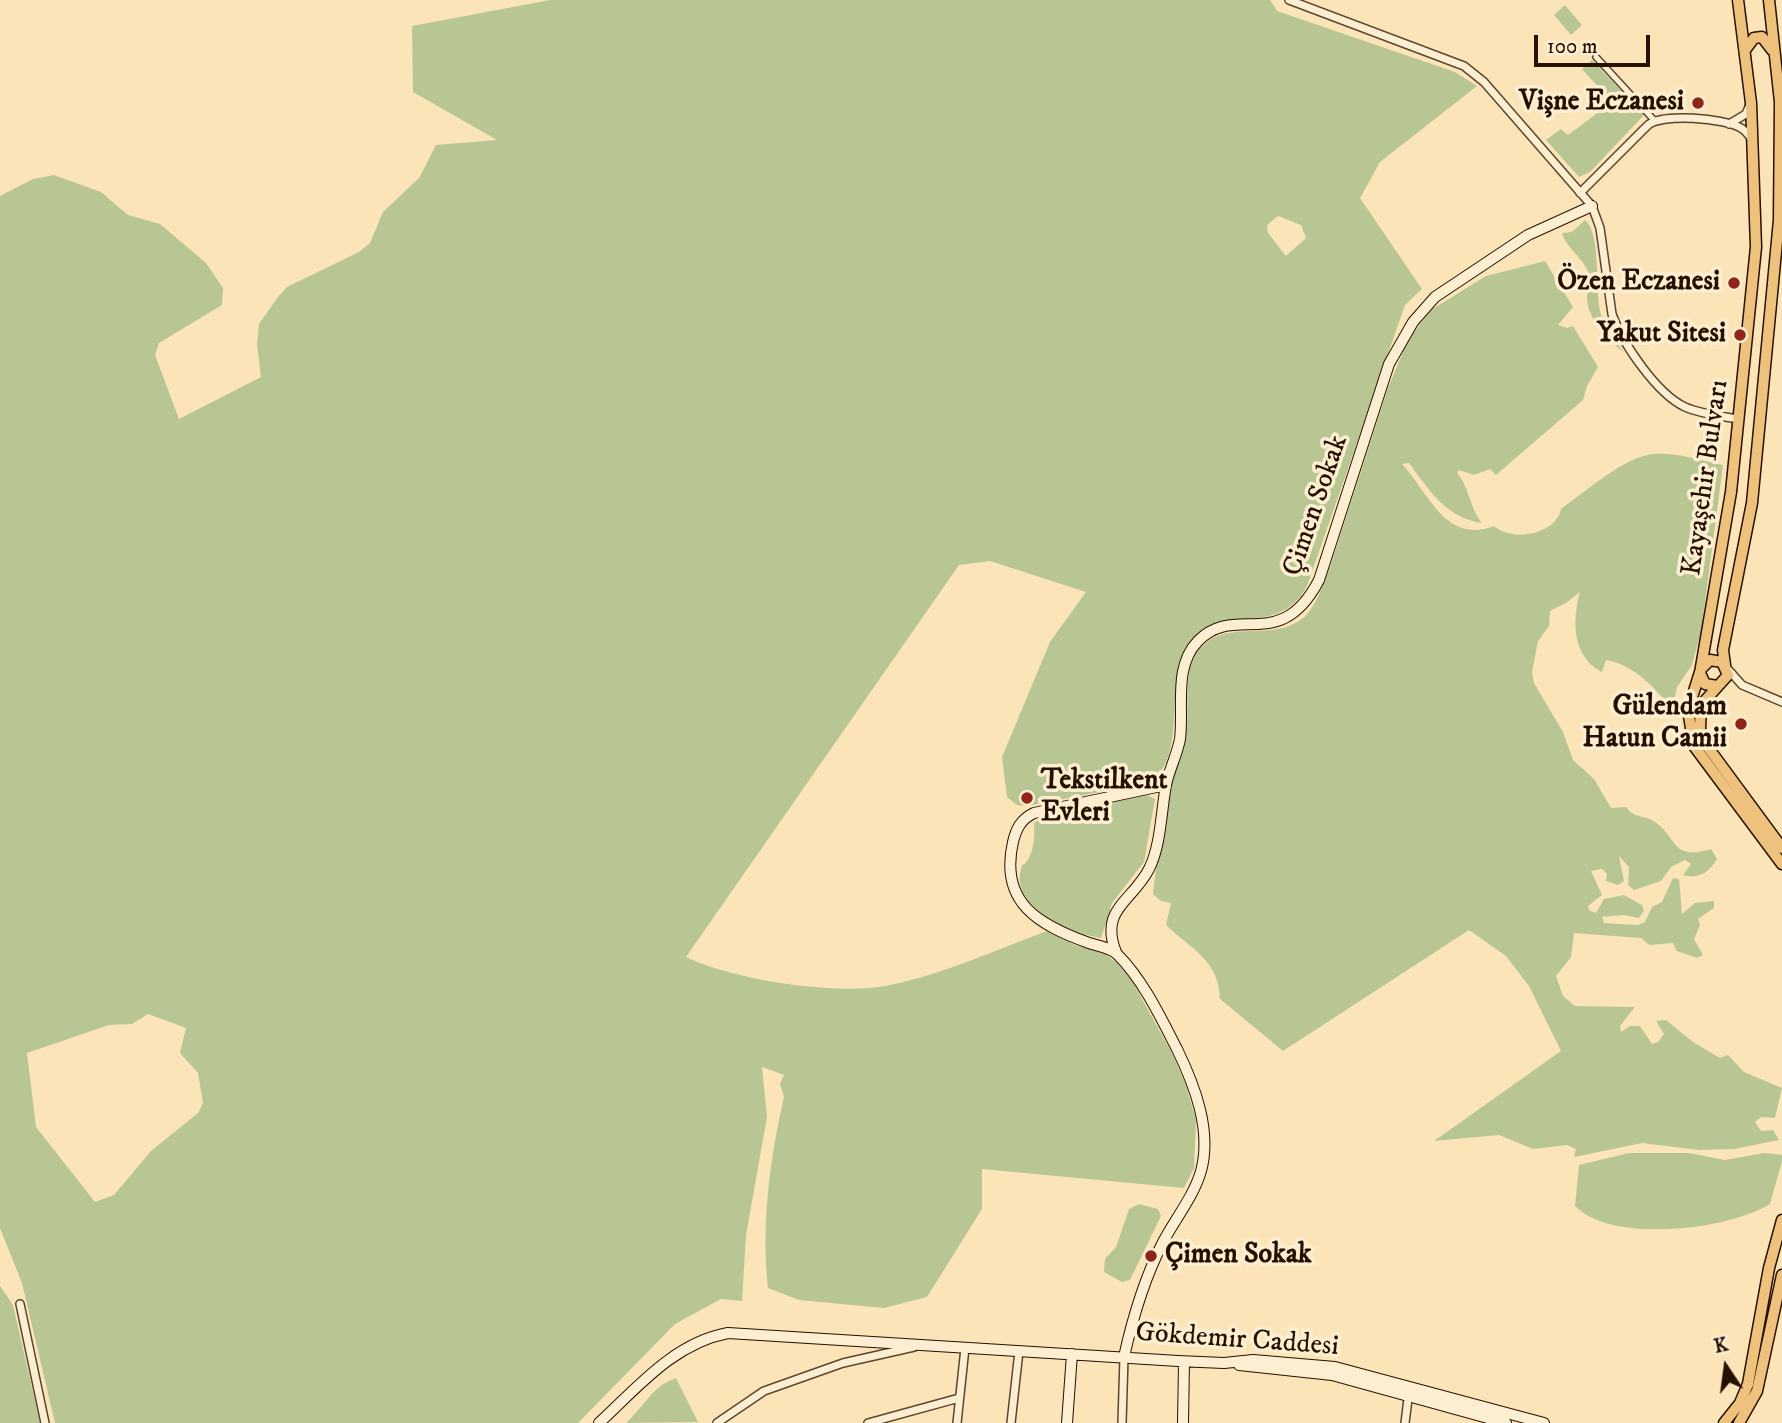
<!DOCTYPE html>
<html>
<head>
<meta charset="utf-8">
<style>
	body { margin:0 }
	#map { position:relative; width:1782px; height:1423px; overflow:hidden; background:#fbe5b8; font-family:"IM FELL DW Pica",serif }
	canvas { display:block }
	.north { position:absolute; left:1691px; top:1332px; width:70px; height:70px; -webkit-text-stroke:5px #fceed1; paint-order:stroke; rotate:347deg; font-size:19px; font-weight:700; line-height:28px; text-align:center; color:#261000 }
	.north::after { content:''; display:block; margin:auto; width:24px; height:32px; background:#261000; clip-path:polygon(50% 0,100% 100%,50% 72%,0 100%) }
	.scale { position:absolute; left:1534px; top:35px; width:116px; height:32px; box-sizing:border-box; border:4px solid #261000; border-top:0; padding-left:9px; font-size:21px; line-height:24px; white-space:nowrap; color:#261000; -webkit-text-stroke:5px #fceed1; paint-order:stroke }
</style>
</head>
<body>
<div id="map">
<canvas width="1782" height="1423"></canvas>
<div class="north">K</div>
<div class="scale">100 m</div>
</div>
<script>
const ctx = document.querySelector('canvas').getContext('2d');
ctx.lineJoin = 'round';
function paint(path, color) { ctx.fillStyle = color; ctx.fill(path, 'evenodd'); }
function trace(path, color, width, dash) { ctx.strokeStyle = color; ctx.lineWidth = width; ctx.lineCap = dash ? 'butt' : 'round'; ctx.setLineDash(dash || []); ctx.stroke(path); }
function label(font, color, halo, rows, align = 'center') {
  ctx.font = font + ' "IM FELL DW Pica",serif'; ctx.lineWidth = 7; ctx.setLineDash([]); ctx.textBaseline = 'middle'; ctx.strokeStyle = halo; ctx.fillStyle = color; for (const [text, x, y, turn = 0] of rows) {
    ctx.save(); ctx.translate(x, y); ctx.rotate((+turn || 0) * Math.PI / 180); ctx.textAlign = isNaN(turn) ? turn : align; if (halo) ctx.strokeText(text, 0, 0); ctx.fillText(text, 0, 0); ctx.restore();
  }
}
paint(new Path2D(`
	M 550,0 L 1270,0 L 1277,11 L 1455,72 L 1477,86 L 1380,162 L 1360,198 L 1422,289 L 1405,305 L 1307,586 C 1277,642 1220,597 1186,648 C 1163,683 1191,768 1143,784 L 1026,806 L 1017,805 L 1007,797 L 1002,757 L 1050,642 L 1086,592 L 990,561 L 959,565 L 686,957 C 734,980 833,995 885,986 C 936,977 998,949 1047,931 L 1075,945 L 1103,953 L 1116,962 L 1131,979 L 1173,1055 L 1186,1085 L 1196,1120 L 1194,1168 L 1184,1188 L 982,1169 L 982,1209 L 927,1297 L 884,1308 L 799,1300 L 768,1288 C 761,1226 770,1157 784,1097 L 780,1084 L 784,1075 L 762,1067 L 767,1117 L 746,1235 L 742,1301 L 721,1299 L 675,1324 L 578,1423 L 55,1423 L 22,1283 L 0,1228 L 0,196 L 33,179 L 54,175 L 101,192 L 128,215 L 160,224 L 206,263 L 223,288 L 222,305 L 159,343 L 155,355 L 179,419 L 261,377 L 257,344 L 259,324 L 278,297 L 287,287 L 359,252 L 370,243 L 383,212 L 419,178 L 436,145 L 497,140 L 413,92 L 412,26 ZM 1278,216 L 1301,225 L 1306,238 L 1286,256 L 1268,233 L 1267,225 ZM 148,1014 L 186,1028 L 180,1053 L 198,1073 L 203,1103 L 198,1113 L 151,1151 L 114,1195 L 95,1202 L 36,1127 L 27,1053 L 109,1025 L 132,1024 Z
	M 1565,5 L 1582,25 L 1571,35 L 1554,15 Z
	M 1592,60 L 1644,115 L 1590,172 L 1579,177 L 1546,140 L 1561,129 L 1568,135 L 1612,102 L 1582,69 Z
	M 1585,220 C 1603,236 1593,294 1602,318 C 1607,330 1616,341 1623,352 C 1608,339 1587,319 1587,297 C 1587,289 1592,283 1589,274 C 1584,258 1566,248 1562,233 L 1572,232 Z
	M 1545,261 L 1573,307 L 1558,325 L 1567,328 L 1573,326 L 1598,367 L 1587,386 L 1583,400 L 1496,475 L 1490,469 L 1474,475 L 1459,470 L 1457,473 C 1470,488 1469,507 1482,523 C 1446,518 1429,490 1409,463 L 1402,464 C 1429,493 1446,545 1494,526 C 1512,542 1556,535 1561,509 C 1585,492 1625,456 1654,454 C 1676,452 1702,461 1723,465 L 1701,632 L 1692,665 L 1677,687 L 1672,710 C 1657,689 1633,664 1606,660 L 1602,672 C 1572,657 1572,620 1580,592 L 1566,603 L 1550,611 L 1549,626 L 1538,641 L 1532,672 L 1534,683 L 1563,732 L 1573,760 L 1594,779 L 1611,808 L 1626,807 C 1634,819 1644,814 1655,822 C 1678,838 1671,861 1711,849 L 1717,859 C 1708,873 1700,879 1683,875 L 1691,864 L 1685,860 L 1671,867 L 1661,881 L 1634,890 L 1628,885 L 1629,867 L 1619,856 L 1624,881 L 1618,885 L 1606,881 L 1607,874 L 1602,869 L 1591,871 L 1602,895 L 1588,906 L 1590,911 L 1596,913 L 1604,899 L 1624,895 L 1642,905 L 1644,911 L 1639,918 L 1624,915 L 1602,917 L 1604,923 L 1638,925 L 1645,922 L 1652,907 L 1662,902 L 1673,878 L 1679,879 L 1682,914 L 1695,903 L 1714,901 L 1714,908 L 1698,919 L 1700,925 L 1694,939 L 1703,955 L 1697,958 L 1677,951 L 1673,943 L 1649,945 L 1641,938 L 1574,933 L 1571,957 L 1556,976 L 1563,996 L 1575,1006 L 1635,1007 L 1620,1026 L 1621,1032 L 1630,1026 L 1640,1026 L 1652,1044 L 1658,1042 L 1664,1034 L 1656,1021 L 1666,1020 L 1693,1042 L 1720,1058 L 1728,1055 L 1744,1072 L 1782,1088 L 1775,1118 L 1761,1117 L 1755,1122 L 1761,1131 L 1773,1130 L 1779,1140 L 1734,1149 L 1699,1150 L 1642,1143 L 1574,1157 L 1576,1149 L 1567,1145 L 1533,1149 L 1499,1135 L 1434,1141 L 1561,1051 L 1529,986 L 1506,956 L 1469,930 L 1283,1051 L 1220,999 C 1219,960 1191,949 1166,925 L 1171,903 L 1161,901 L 1153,894 C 1157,861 1163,810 1172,778 C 1176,763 1183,749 1186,733 C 1191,705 1180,669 1202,646 C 1229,619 1274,642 1303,618 C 1317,606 1323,583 1330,567 L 1388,388 L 1408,340 L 1431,310 L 1486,276 Z
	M 1147,795 L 1155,799 L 1144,862 L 1112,903 L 1101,938 C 1073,934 1010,907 1021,869 C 1024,861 1023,867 1027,861 C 1034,852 1035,833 1034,823 L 1049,814 Z
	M 1629,1153 L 1689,1153 L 1725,1160 L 1764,1153 L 1782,1155 L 1782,1161 L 1770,1204 C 1728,1230 1612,1244 1575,1206 L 1579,1165 Z
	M 1139,1204 L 1158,1209 L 1161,1216 L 1130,1280 L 1122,1282 L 1104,1272 L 1105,1259 L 1116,1247 L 1129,1209 Z
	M 0,1286 L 13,1305 L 40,1423 L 0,1423 Z
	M 676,1378 L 698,1422 L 626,1423 C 644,1407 652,1386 676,1378 Z`), '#b8c694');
const pedestrian = new Path2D(`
	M 1596,57 L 1654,120`);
const minor = new Path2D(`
	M 1289,0 L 1464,66 L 1484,82 L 1592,206 L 1600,228 L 1612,314 C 1622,343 1657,394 1685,407 C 1701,414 1720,416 1738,419
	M 1729,124 L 1746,114 L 1749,107
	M 1580,193 L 1648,125 C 1662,113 1724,118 1741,128 C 1746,131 1749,135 1752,140
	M 1727,668 L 1742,685 L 1782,702
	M 20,1304 L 45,1423
	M 717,1423 L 764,1391 L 843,1363 L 914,1347
	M 868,1423 L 959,1398
	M 957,1423 L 965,1348
	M 1011,1423 L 1019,1351
	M 1122,1423 L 1124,1357
	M 1405,1423 L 1409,1391`);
const secondary = new Path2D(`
	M 1116,952 C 1099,909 1132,902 1149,869 C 1161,845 1161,812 1166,785 C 1169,770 1177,755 1180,739 C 1184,707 1173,667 1198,641 C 1236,602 1280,655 1319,580 L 1389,364 L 1413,322 L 1435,297 L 1528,235 L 1592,206
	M 1124,1357 C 1133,1316 1144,1279 1163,1242 C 1175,1219 1194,1196 1201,1171 C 1212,1131 1195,1086 1177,1049 C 1161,1018 1143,980 1118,955 C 1112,948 1098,946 1089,943 C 1039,925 999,903 1013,842 C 1016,829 1021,819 1034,813 L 1166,785
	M 1239,1365 L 1332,1375 L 1506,1423
	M 599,1423 C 638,1387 674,1343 728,1333 L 1178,1361 L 1224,1363 L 1253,1360 L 1335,1367 L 1544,1423
	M 1067,1423 L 1072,1354
	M 1183,1423 L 1184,1362`);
const primary = new Path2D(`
	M 1745,50 L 1754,38 L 1762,37 L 1772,50
	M 1725,665 L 1723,650 L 1752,503 L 1779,220 L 1780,102 L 1769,0
	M 1717,686 L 1705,684 L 1700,673 L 1731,492 L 1756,247 L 1751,103 L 1738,0
	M 1782,848 L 1704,742 L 1700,729 L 1701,705 L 1728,675 L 1722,662 L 1710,660 L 1701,669 L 1688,710 L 1694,746 L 1782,864
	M 1724,1423 L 1740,1403 L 1748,1384 L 1769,1268 L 1782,1220
	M 1739,1423 L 1757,1391 L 1782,1275`);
trace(pedestrian, '#5b452e', 8);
trace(minor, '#5b452e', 10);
trace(secondary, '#261000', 12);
trace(primary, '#261000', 13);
trace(pedestrian, '#fceed1', 5);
trace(minor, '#fceed1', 7);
trace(secondary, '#fceed1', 10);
trace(primary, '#eec27c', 10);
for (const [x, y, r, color] of [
	[1698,103,7,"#8f2418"],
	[1734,283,7,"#8f2418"],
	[1740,335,7,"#8f2418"],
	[1741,724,7,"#8f2418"],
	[1027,798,7,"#8f2418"],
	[1151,1256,7,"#8f2418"]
]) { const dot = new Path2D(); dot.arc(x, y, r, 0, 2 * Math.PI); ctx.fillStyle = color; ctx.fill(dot); trace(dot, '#fceed1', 2.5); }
label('bold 28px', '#261000', '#fceed1', [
	["Vişne Eczanesi",1684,103],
	["Özen Eczanesi",1720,283],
	["Yakut Sitesi",1726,335],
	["Gülendam",1727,708],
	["Hatun Camii",1727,740],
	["Tekstilkent",1041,782,"left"],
	["Evleri",1041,814,"left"],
	["Çimen Sokak",1165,1256,"left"]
], 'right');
label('28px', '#261000', '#fceed1', [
	["Kayaşehir Bulvarı",1707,478,-82],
	["Çimen Sokak",1317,506,-71],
	["Gökdemir Caddesi",1237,1341,4]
]);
</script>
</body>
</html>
